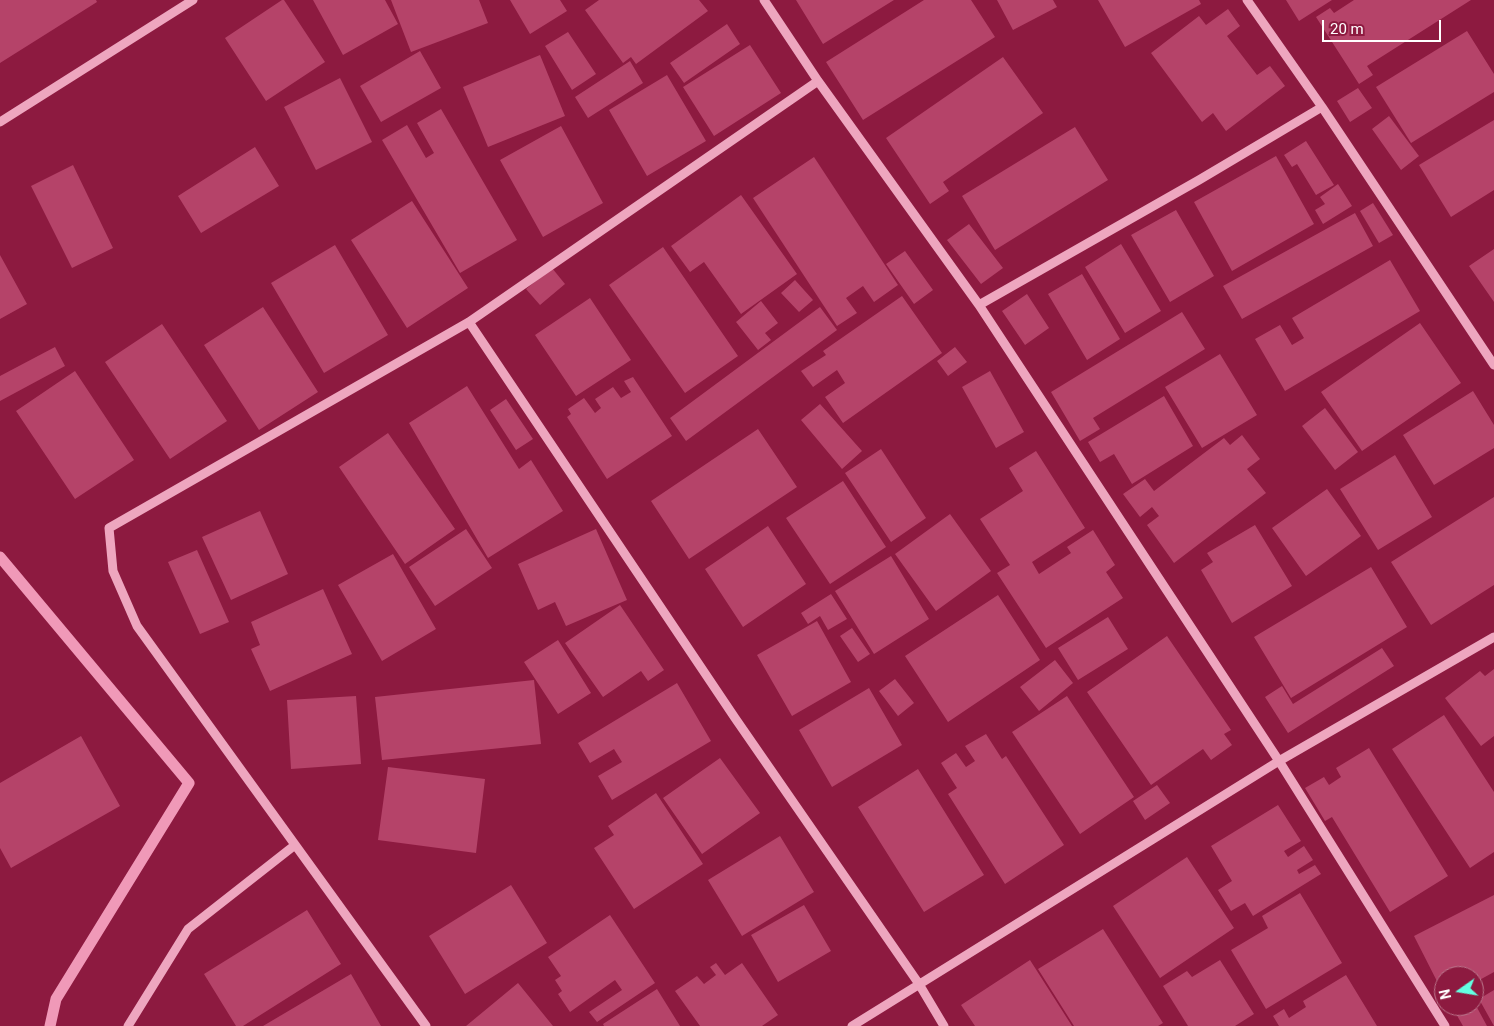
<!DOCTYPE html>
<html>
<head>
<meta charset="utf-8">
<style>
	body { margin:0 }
	#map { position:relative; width:1494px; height:1026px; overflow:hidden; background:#8d1a40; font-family:Roboto,sans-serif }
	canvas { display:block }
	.north { position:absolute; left:1434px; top:966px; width:50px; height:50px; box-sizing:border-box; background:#8d1a40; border:1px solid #bb768c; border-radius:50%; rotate:257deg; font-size:14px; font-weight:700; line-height:20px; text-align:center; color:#fff }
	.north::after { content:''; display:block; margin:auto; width:18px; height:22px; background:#63ffe2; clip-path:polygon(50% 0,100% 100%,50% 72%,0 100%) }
	.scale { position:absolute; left:1322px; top:20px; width:119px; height:22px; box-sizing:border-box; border:2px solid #fff; border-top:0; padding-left:6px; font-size:15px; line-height:18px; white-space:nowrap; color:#fff; -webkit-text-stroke:4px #8d1a40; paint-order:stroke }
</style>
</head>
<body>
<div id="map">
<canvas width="1494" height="1026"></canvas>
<div class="north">N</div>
<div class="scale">20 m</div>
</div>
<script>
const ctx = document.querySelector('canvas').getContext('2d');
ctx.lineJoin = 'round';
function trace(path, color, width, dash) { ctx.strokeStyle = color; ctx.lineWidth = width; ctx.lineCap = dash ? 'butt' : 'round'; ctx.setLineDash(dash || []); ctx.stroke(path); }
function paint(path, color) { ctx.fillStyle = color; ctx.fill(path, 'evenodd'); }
trace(new Path2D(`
	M 0,557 L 189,783 L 56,999 L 50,1026`), '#f099b8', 11);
paint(new Path2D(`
	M 0,0 L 96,0 L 97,2 L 0,63 Z
	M 282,0 L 284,0 L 325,62 L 266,101 L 225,38 Z
	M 313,0 L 385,0 L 398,24 L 343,55 Z
	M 391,0 L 479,0 L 488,23 L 411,52 Z
	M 510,0 L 560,0 L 567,11 L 530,34 Z
	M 599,0 L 699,0 L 708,11 L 636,64 L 631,57 L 623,63 L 585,10 Z
	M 796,0 L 894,0 L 823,44 Z
	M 924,0 L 971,0 L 995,37 L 863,120 L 826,62 Z
	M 997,0 L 1053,0 L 1057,7 L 1013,30 Z
	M 1098,0 L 1199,0 L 1201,4 L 1125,47 Z
	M 1286,0 L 1332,0 L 1299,21 Z
	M 1354,0 L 1471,0 L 1367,66 L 1373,75 L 1359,84 L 1316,17 L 1330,8 L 1334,13 Z
	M 1228,9 L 1240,26 L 1227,36 L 1257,75 L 1270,66 L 1285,86 L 1226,131 L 1213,113 L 1202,122 L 1151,53 L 1199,16 L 1206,25 Z
	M 727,24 L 740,44 L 684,83 L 670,63 Z
	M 1467,31 L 1494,74 L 1494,92 L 1411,143 L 1376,87 Z
	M 568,32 L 596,74 L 572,90 L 545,46 Z
	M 750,45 L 781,93 L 714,136 L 683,87 Z
	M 420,51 L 441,88 L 381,122 L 360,86 Z
	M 540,55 L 565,116 L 488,147 L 463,87 Z
	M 1003,57 L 1043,113 L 943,182 L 949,191 L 930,204 L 886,138 Z
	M 630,61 L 643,83 L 588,118 L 575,97 Z
	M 667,75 L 706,141 L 647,176 L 609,110 Z
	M 340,78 L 372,142 L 316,170 L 284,107 Z
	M 1358,88 L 1372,108 L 1350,122 L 1337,101 Z
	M 441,109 L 517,240 L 460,273 L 382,140 L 407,125 L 426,158 L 434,153 L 417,123 Z
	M 1389,116 L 1419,156 L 1401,170 L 1372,129 Z
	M 1494,120 L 1494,190 L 1451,217 L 1419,165 Z
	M 561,126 L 603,203 L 543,237 L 500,160 Z
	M 1075,127 L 1108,180 L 995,250 L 962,196 Z
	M 1306,141 L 1334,185 L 1316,195 L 1297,164 L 1292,167 L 1284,155 Z
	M 255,147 L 279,186 L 201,233 L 178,196 Z
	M 1276,156 L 1314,224 L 1232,271 L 1194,202 Z
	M 814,157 L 898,285 L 874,302 L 863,286 L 846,298 L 857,313 L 837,326 L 753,198 Z
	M 73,165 L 113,248 L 72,268 L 31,186 Z
	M 1338,184 L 1352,206 L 1323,224 L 1315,210 L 1325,204 L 1320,197 Z
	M 741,195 L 797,274 L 741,314 L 704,262 L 690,272 L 671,246 Z
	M 412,201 L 468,288 L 407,328 L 351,240 Z
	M 1373,203 L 1393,235 L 1379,243 L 1360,211 Z
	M 1176,210 L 1214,276 L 1170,302 L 1131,235 Z
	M 1355,213 L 1373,246 L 1242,319 L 1223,286 Z
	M 969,224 L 1003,268 L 981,284 L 947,240 Z
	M 1121,244 L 1161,311 L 1125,333 L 1085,267 Z
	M 335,245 L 388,335 L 324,373 L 271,283 Z
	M 663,247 L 738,356 L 685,393 L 609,285 Z
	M 1494,249 L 1494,302 L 1469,266 Z
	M 905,251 L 933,290 L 914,304 L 886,264 Z
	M 0,255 L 27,304 L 0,319 Z
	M 1390,260 L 1420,311 L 1285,391 L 1255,339 L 1280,325 L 1292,345 L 1304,338 L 1292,318 Z
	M 552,268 L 565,284 L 540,305 L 526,289 Z
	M 1082,274 L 1120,339 L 1087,360 L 1048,294 Z
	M 795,280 L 813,300 L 799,312 L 781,293 Z
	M 1027,294 L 1049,328 L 1025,345 L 1002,311 Z
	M 902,296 L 942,353 L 843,423 L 825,397 L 845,383 L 837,370 L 813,387 L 801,371 L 826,355 L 823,351 Z
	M 590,298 L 631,360 L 576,396 L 535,335 Z
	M 761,301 L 778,323 L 765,333 L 771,340 L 758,350 L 736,322 Z
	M 263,307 L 318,392 L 259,430 L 204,345 Z
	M 820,307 L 837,330 L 686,441 L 670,418 Z
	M 1182,312 L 1205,349 L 1093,418 L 1100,429 L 1080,441 L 1051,392 Z
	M 1420,323 L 1461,383 L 1362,451 L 1321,392 Z
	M 162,324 L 227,421 L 170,459 L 105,362 Z
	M 55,347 L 65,366 L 0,401 L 0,376 Z
	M 955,347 L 967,362 L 948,376 L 937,361 Z
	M 1220,354 L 1257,415 L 1202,448 L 1165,387 Z
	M 75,371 L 134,460 L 75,499 L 16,411 Z
	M 990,371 L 1024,432 L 996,448 L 962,387 Z
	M 633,377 L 672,436 L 607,479 L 567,417 L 571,414 L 568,409 L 584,398 L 595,413 L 601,408 L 595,399 L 613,387 L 621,398 L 631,392 L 624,381 Z
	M 467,386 L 519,469 L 531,460 L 563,511 L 488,558 L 409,423 Z
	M 1473,391 L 1494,425 L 1494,448 L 1434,485 L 1403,435 Z
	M 1164,396 L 1193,446 L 1132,484 L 1114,454 L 1100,462 L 1088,442 Z
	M 506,399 L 533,439 L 516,450 L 490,410 Z
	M 820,404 L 862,451 L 842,469 L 801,420 Z
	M 1325,408 L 1358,452 L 1335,470 L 1302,426 Z
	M 758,429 L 797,487 L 689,559 L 651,501 Z
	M 388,433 L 455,529 L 405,564 L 339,467 Z
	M 1242,435 L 1260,459 L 1247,469 L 1266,493 L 1174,563 L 1147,525 L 1159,516 L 1152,507 L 1140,517 L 1123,494 L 1145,479 L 1154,491 L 1224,438 L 1230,445 Z
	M 881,449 L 926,518 L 891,542 L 845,473 Z
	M 1036,451 L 1085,528 L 1032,562 L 1039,574 L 1071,553 L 1067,547 L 1093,530 L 1115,565 L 1106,572 L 1123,598 L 1046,648 L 997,573 L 1010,565 L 980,519 L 1023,491 L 1009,468 Z
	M 1395,455 L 1432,517 L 1378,550 L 1340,489 Z
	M 843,481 L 886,547 L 830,584 L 786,518 Z
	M 1327,489 L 1361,536 L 1306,576 L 1272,528 Z
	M 1494,497 L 1494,585 L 1431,625 L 1391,562 Z
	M 260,511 L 288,574 L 231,600 L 202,537 Z
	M 950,514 L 991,571 L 936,611 L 895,554 Z
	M 1255,525 L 1292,586 L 1232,623 L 1201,570 L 1213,562 L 1207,553 Z
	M 768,526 L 806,584 L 743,627 L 705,569 Z
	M 466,529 L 492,568 L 435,606 L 409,567 Z
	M 596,529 L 627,600 L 566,626 L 555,602 L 538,610 L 518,564 Z
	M 197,550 L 229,622 L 200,634 L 168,562 Z
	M 393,554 L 436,629 L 382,661 L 338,585 Z
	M 891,556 L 929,619 L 874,654 L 835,591 Z
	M 1371,567 L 1407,627 L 1291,698 L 1254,637 Z
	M 323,589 L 352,654 L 270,691 L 251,649 L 260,645 L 251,622 Z
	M 831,594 L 847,619 L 828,630 L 820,616 L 808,624 L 801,613 Z
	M 998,595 L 1040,660 L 948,722 L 905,656 Z
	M 620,605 L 664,670 L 648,681 L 641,671 L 603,697 L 565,643 Z
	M 1108,617 L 1128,649 L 1078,680 L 1058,648 Z
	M 817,621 L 851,682 L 792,716 L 757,655 Z
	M 852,628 L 870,654 L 858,662 L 840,636 Z
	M 1167,636 L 1231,730 L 1224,734 L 1232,745 L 1211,760 L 1203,749 L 1151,785 L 1087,692 Z
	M 558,640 L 591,693 L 558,714 L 524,662 Z
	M 1382,648 L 1394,666 L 1288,733 L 1265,697 L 1282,686 L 1293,704 Z
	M 1055,660 L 1073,683 L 1039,711 L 1020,687 Z
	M 1494,669 L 1494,736 L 1481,746 L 1445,698 L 1480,671 L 1485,676 Z
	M 895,679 L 914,703 L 898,716 L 879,691 Z
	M 534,680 L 541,744 L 382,760 L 375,697 Z
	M 677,683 L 711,741 L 612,800 L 598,776 L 622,762 L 614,749 L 590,763 L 578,743 Z
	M 869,688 L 902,745 L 832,787 L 799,730 Z
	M 356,696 L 361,764 L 291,769 L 287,700 Z
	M 1067,696 L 1134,797 L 1080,834 L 1012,732 Z
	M 1444,715 L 1494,792 L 1494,852 L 1470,868 L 1392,749 Z
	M 986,734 L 1002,759 L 1006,756 L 1064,845 L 1005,884 L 948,794 L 957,788 L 941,763 L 956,753 L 966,767 L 975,761 L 965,746 Z
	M 81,736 L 120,806 L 11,868 L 0,848 L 0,783 Z
	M 1369,748 L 1448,876 L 1390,912 L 1332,817 L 1325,821 L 1305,788 L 1324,777 L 1329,785 L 1341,777 L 1336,768 Z
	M 720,758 L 760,813 L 702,854 L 663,798 Z
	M 388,767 L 485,779 L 476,853 L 378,840 Z
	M 918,769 L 984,875 L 924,912 L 858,807 Z
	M 1157,785 L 1170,803 L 1145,820 L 1133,801 Z
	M 656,793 L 703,864 L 634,909 L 594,848 L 614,835 L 608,826 Z
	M 1278,805 L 1301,841 L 1284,851 L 1288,857 L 1304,846 L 1313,860 L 1297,870 L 1299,874 L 1315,865 L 1321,874 L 1253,916 L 1245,903 L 1231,911 L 1218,890 L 1232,881 L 1211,846 Z
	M 780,836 L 814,892 L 742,936 L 708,880 Z
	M 1187,857 L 1234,928 L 1160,978 L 1113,906 Z
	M 511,885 L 547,943 L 465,994 L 429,936 Z
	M 1300,893 L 1342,963 L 1266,1009 L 1231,950 L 1268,928 L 1262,916 Z
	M 1494,895 L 1494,972 L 1474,983 L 1474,976 L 1444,976 L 1444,995 L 1414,936 Z
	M 804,905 L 831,951 L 778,982 L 751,935 Z
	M 307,910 L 341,964 L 243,1026 L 236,1026 L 204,974 Z
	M 610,915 L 655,983 L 597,1022 L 589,1012 L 622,990 L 615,980 L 570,1012 L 558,994 L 562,991 L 555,980 L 561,976 L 548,957 Z
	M 1103,929 L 1163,1023 L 1158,1026 L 1074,1026 L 1038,969 Z
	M 1030,960 L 1072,1026 L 975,1026 L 961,1005 Z
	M 1220,960 L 1254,1014 L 1235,1026 L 1188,1026 L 1163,986 L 1187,971 L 1192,977 Z
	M 716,963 L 725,975 L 742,963 L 778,1015 L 762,1026 L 700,1026 L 675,991 L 697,976 L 704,984 L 716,975 L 710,967 Z
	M 351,974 L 381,1026 L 263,1026 Z
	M 1346,975 L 1377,1026 L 1279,1026 L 1273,1016 L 1284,1009 L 1289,1018 L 1306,1007 L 1303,1001 Z
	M 518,983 L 553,1026 L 466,1026 Z
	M 657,989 L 680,1026 L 604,1026 L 603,1024 Z
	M 1494,990 L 1494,1026 L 1479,999 Z
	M 1474,1002 L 1487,1026 L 1463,1026 L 1455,1012 L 1466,1006 L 1474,1006 Z`), '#b54369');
trace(new Path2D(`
	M 764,0 L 818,81 L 979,305 L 1279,761 L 1445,1026
	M 1247,0 L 1322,107 L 1494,365
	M 0,122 L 193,0
	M 979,305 L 1199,180 L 1322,107
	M 469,322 L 735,718 L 919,984 L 944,1026
	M 128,1026 L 188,929 L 295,845
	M 426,1026 L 137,626 L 113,571 L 109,528 L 469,322 L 818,81
	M 852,1026 L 1279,761 L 1494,637`), '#eea6bf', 9);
</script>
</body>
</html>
